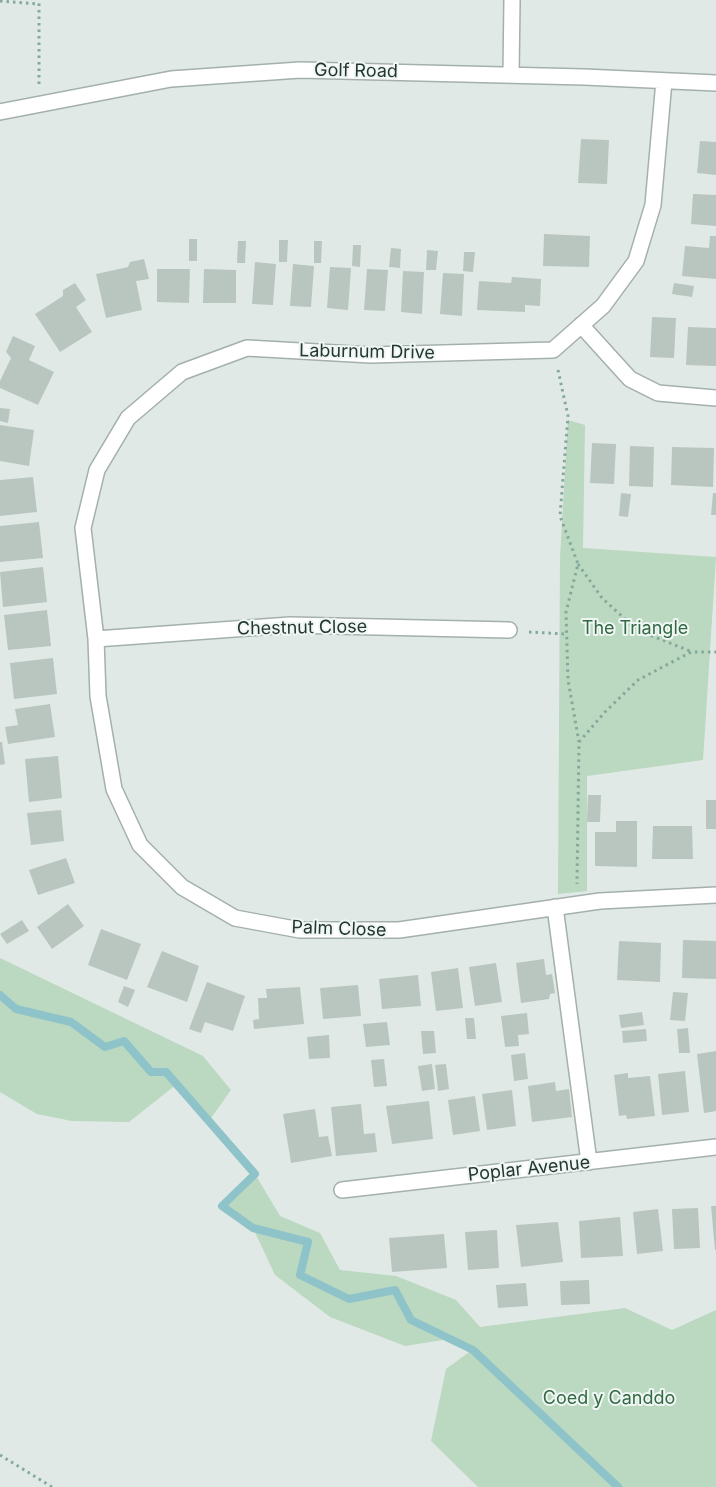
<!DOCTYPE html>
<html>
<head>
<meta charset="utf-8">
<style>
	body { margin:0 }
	canvas { display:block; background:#e0e9e5 }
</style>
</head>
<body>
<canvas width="716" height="1487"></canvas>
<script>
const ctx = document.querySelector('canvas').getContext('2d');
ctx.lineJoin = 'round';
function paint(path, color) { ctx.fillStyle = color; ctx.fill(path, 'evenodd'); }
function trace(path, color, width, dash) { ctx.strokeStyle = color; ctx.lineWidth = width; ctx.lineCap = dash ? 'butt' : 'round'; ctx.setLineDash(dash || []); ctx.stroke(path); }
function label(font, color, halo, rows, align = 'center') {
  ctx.font = font + ' Inter,sans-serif'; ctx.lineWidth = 4; ctx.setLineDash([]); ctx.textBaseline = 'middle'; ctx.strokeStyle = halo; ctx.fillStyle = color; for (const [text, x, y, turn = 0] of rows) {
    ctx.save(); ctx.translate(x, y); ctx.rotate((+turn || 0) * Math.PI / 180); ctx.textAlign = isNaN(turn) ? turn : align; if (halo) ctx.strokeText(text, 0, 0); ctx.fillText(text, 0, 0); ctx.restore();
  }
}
paint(new Path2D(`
	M 568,420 L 585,425 L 583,548 L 716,557 L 703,760 L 587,776 L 587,891 L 558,894 L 560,557 Z
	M 0,958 L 203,1056 L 231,1090 L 209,1121 L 177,1084 L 129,1122 L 72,1121 L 37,1114 L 0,1092 Z
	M 255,1174 L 280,1216 L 320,1233 L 340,1270 L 396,1276 L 456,1300 L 480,1327 L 625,1308 L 672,1330 L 716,1310 L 716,1487 L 478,1487 L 431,1441 L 446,1369 L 472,1350 L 449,1339 L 405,1346 L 330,1317 L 275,1275 L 253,1228 L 222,1206 Z`), '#bbd8c1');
trace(new Path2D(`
	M 0,995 L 16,1009 L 71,1022 L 105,1047 L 124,1041 L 151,1072 L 166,1072 L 255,1174 L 222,1206 L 253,1228 L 308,1242 L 300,1275 L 349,1299 L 395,1290 L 411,1320 L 473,1350 L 618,1487`), '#8ec3c9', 8);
paint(new Path2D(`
	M 581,139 L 609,140 L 607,184 L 578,183 Z
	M 700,141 L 716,142 L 716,175 L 697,173 Z
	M 693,194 L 716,195 L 716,226 L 691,224 Z
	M 544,234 L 590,236 L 589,267 L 543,266 Z
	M 710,236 L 716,236 L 716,279 L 682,276 L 685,246 L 709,248 Z
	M 189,239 L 197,239 L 197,261 L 189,261 Z
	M 279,240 L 288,240 L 287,262 L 279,262 Z
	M 238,241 L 246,241 L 245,263 L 237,263 Z
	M 314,241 L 322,241 L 321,263 L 314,263 Z
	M 353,245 L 361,245 L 360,267 L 352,266 Z
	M 391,248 L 401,249 L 400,268 L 389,267 Z
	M 427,250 L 438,251 L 436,270 L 426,270 Z
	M 464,252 L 475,252 L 473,272 L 463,271 Z
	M 144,259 L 149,279 L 136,281 L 142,310 L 106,318 L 96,274 L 128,267 L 130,262 Z
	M 255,262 L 276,264 L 273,305 L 252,304 Z
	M 293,264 L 314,266 L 311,307 L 290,306 Z
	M 330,267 L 351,268 L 348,310 L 327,308 Z
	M 157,269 L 190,269 L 189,303 L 157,302 Z
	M 204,269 L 236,270 L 236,303 L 203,303 Z
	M 367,269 L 388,270 L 385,311 L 364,310 Z
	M 403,271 L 424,272 L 422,314 L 401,312 Z
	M 443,273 L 464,274 L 462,316 L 440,314 Z
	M 512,277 L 541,279 L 540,306 L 525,305 L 525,312 L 477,310 L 479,281 L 511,283 Z
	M 75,283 L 86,300 L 76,307 L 92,332 L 60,352 L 35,314 L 63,296 L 63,290 Z
	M 674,283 L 694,286 L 692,297 L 672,294 Z
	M 652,317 L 676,318 L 674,358 L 650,357 Z
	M 688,327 L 716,328 L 716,366 L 686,365 Z
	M 13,336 L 35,346 L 29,360 L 54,372 L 38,405 L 0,388 L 0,381 L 11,358 L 6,352 Z
	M 0,408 L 10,409 L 8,423 L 0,421 Z
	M 0,425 L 34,430 L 29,466 L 0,461 Z
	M 592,443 L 616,444 L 614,484 L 590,483 Z
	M 630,446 L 654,447 L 653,487 L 629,486 Z
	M 672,447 L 714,448 L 713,487 L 671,485 Z
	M 33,477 L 37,512 L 0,516 L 0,480 Z
	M 621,493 L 631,494 L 628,517 L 619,516 Z
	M 713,493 L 716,493 L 716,515 L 711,515 Z
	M 39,522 L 43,558 L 0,562 L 0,526 Z
	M 43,567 L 47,602 L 3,607 L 0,572 Z
	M 47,610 L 51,646 L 8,650 L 4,615 Z
	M 53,658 L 57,694 L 14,699 L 10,663 Z
	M 50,704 L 55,737 L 8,744 L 5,727 L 18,725 L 15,709 Z
	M 0,742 L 2,742 L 5,764 L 0,765 Z
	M 58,756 L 62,798 L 29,802 L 25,759 Z
	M 588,795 L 601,795 L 600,822 L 587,822 Z
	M 706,800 L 716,800 L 716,829 L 706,829 Z
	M 61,810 L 64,841 L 31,845 L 27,813 Z
	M 616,821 L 637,821 L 637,867 L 595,866 L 595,832 L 616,832 Z
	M 653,826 L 692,826 L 693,859 L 652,859 Z
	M 66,858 L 75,883 L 38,895 L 29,870 Z
	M 68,904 L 84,926 L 52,949 L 37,927 Z
	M 22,920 L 29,931 L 7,944 L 0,934 Z
	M 101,929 L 141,944 L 127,980 L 88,965 Z
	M 683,940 L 716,941 L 716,979 L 682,978 Z
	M 619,941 L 661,943 L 660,982 L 617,980 Z
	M 162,951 L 199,966 L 187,1002 L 147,987 Z
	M 544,959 L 546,975 L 552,974 L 555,993 L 550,994 L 549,999 L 521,1003 L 516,963 Z
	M 496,963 L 502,1002 L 475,1006 L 469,967 Z
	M 458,968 L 463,1008 L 436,1011 L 431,972 Z
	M 418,975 L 421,1006 L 382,1009 L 379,979 Z
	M 207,982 L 245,996 L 233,1031 L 205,1022 L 201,1033 L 189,1029 Z
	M 358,985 L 361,1016 L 323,1019 L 320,988 Z
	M 124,986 L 135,990 L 128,1007 L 118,1002 Z
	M 300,987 L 304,1024 L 254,1029 L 253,1020 L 259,1019 L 258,998 L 267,998 L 266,989 Z
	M 673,992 L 688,993 L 685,1021 L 670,1020 Z
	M 642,1012 L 644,1025 L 621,1028 L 619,1015 Z
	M 527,1013 L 529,1034 L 518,1035 L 519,1046 L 505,1047 L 501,1016 Z
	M 465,1018 L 474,1018 L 476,1039 L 467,1039 Z
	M 387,1022 L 390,1045 L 366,1047 L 363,1024 Z
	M 688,1028 L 690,1053 L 679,1053 L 677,1029 Z
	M 646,1029 L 647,1041 L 623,1043 L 622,1031 Z
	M 421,1031 L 434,1031 L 436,1053 L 423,1054 Z
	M 329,1035 L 330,1058 L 309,1059 L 307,1037 Z
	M 716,1051 L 716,1111 L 704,1113 L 697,1054 Z
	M 525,1053 L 528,1079 L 514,1081 L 511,1055 Z
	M 384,1059 L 387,1086 L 374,1087 L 371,1060 Z
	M 432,1064 L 435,1089 L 422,1091 L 418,1066 Z
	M 446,1064 L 449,1089 L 438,1091 L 435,1065 Z
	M 685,1071 L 689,1112 L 662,1115 L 658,1074 Z
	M 628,1073 L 628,1078 L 650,1076 L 655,1116 L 627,1119 L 626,1115 L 619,1116 L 614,1075 Z
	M 555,1082 L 556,1091 L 569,1089 L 572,1117 L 532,1122 L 528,1086 Z
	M 512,1090 L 516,1126 L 487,1130 L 482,1094 Z
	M 475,1096 L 480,1131 L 453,1135 L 448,1100 Z
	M 429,1101 L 433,1139 L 392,1144 L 386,1106 Z
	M 361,1104 L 364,1134 L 375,1133 L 377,1152 L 336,1156 L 331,1107 Z
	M 315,1109 L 319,1137 L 328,1136 L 332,1156 L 291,1163 L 283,1114 Z
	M 711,1206 L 716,1206 L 716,1250 L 715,1250 Z
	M 698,1208 L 700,1248 L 674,1249 L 672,1209 Z
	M 658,1209 L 663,1251 L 637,1254 L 633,1212 Z
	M 620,1217 L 623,1256 L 581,1258 L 579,1221 Z
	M 558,1222 L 563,1262 L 521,1267 L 516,1225 Z
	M 497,1230 L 499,1268 L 468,1270 L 465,1232 Z
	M 444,1234 L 447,1268 L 392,1272 L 389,1238 Z
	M 589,1280 L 590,1304 L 561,1305 L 560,1281 Z
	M 526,1283 L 528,1306 L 498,1308 L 496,1285 Z`), '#b9c6c0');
const minor = new Path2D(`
	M 511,75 L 512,0
	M 664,81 L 653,205 L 636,261 L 603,306 L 553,350 L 371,355 L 247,348 L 182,372 L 128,418 L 97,470 L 83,528 L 96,639 L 98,696 L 114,789 L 140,845 L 182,887 L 235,918 L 300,930 L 399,930 L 600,901 L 716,895
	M 0,112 L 171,79 L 300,70 L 584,77 L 716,83
	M 581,325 L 630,379 L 658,393 L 716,398
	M 96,639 L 290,625 L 509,630
	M 555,907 L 589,1162
	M 342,1190 L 716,1147`);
trace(minor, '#a4b0ab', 18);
trace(new Path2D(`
	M 0,1 L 39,4
	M 39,84 L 39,0
	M 558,370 L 568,416 L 560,516 L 578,564 L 566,612 L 568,680 L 579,742 L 577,884
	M 578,564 L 602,598 L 637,630 L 690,651
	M 529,632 L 566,634
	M 579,742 L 605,712 L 638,680 L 691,652 L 716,652
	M 0,1455 L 52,1487`), '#84a99b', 3, [2.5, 4]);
trace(minor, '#fff', 15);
label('18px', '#233731', '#f0f6f3', [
	["Golf Road",356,71,1],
	["Laburnum Drive",367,352,1],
	["Chestnut Close",302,628,-1],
	["Palm Close",339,929,2],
	["Poplar Avenue",529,1169,-6]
]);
label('18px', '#326a44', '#f0f6f3', [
	["The Triangle",635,629],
	["Coed y Canddo",609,1399]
]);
</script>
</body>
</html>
